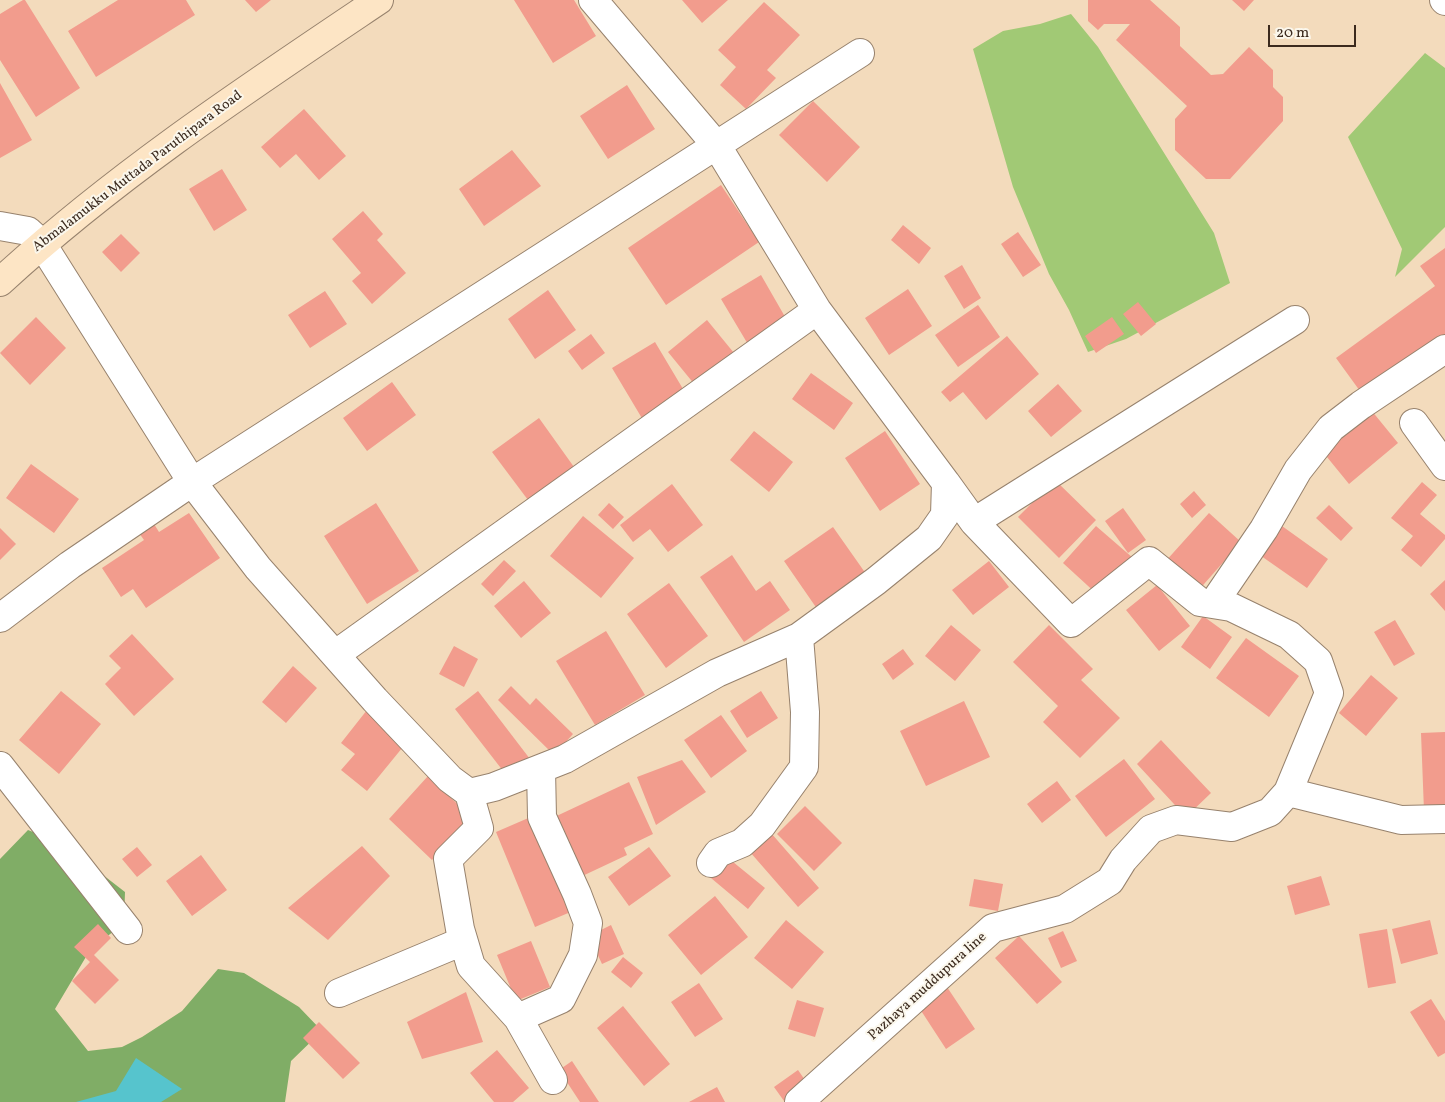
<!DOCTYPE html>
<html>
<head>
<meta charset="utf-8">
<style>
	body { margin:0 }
	#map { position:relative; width:1445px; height:1102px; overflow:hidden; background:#f3dbbc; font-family:Vollkorn,serif }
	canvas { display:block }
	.scale { position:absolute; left:1268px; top:25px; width:88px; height:22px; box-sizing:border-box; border:2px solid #3b2a1e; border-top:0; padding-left:6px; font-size:15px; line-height:18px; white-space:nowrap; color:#3b2a1e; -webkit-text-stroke:4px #fbf7ec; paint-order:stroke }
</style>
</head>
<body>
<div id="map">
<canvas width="1445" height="1102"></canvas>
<div class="scale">20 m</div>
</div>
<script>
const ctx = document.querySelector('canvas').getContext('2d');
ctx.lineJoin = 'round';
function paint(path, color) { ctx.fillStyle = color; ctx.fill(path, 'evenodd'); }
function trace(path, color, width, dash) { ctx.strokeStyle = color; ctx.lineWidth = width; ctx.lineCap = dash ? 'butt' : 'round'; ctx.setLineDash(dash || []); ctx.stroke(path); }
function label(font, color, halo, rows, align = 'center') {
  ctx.font = font + ' Vollkorn,serif'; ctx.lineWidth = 4; ctx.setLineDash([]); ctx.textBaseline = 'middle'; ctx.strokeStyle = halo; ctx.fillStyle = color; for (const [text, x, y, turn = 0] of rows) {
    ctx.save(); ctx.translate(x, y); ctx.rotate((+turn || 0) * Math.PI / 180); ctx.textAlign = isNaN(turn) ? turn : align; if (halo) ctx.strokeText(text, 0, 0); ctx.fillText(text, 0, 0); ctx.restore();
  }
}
paint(new Path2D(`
	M 1071,14 L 1098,47 L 1214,233 L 1230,283 L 1126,339 L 1088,352 L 1069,310 L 1049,274 L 1013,187 L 973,49 L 1003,31 L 1040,24 Z
	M 1425,53 L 1445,68 L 1445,227 L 1395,277 L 1402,249 L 1348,137 Z`), '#a1c975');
paint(new Path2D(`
	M 28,830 L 63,844 L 125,892 L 124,923 L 90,950 L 55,1009 L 88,1051 L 122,1047 L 142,1037 L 182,1011 L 218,969 L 244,973 L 299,1007 L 322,1031 L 291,1061 L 285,1102 L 0,1102 L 0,859 Z`), '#80ad66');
paint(new Path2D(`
	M 136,1058 L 182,1089 L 161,1102 L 76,1102 L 116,1091 Z`), '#56c4cd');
paint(new Path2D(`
	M 23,0 L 25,0 L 80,88 L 36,117 L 0,60 L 0,14 Z
	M 118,0 L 186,0 L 195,15 L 96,77 L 68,31 Z
	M 245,0 L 271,0 L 256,12 Z
	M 514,0 L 574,0 L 596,36 L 553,63 Z
	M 682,0 L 728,0 L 702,23 Z
	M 1088,0 L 1150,0 L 1180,27 L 1180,46 L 1211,75 L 1223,74 L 1249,47 L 1273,70 L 1273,87 L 1283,97 L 1283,121 L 1230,179 L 1206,179 L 1175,150 L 1175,119 L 1187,106 L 1116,40 L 1130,24 L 1104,24 L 1098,30 L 1088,21 Z
	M 1232,0 L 1254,0 L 1244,11 Z
	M 764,2 L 800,35 L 767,70 L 776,78 L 746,109 L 720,85 L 736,67 L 718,50 Z
	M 0,83 L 32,140 L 0,158 Z
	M 627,85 L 655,129 L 608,159 L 580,116 Z
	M 813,101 L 860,147 L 827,182 L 779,135 Z
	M 304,109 L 346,156 L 319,180 L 296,154 L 280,168 L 261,147 Z
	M 512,150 L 541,186 L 484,226 L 459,189 Z
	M 222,169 L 247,210 L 214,231 L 189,189 Z
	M 721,185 L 759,242 L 666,305 L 628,248 Z
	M 363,211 L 383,234 L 377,240 L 406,273 L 372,304 L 352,281 L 361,273 L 332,239 Z
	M 903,225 L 931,248 L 919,264 L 891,240 Z
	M 1018,232 L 1041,265 L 1023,277 L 1001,244 Z
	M 121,234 L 140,253 L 121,272 L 102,252 Z
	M 1445,248 L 1445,340 L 1365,398 L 1336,358 L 1435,286 L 1420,266 Z
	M 962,265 L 981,298 L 964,309 L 944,276 Z
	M 761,275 L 788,322 L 749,346 L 721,299 Z
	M 908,289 L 932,326 L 889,355 L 865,318 Z
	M 548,290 L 576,330 L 535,359 L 508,319 Z
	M 325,291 L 347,324 L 310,348 L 288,315 Z
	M 1138,302 L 1156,324 L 1141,336 L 1123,314 Z
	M 978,305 L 1000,337 L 958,367 L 935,335 Z
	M 36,317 L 66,348 L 30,385 L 0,353 Z
	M 1112,317 L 1124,334 L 1096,353 L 1085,336 Z
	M 707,320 L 734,353 L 695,385 L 668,352 Z
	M 591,334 L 605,353 L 582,370 L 568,351 Z
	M 1007,336 L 1039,374 L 986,420 L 963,392 L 950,402 L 941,392 Z
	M 655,342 L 686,394 L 643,420 L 612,368 Z
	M 811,373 L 853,403 L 834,430 L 792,399 Z
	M 392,382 L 416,415 L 367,451 L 343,418 Z
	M 1058,384 L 1082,411 L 1051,437 L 1028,411 Z
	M 1367,405 L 1398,443 L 1349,484 L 1318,446 Z
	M 539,418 L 574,467 L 528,500 L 492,452 Z
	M 754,431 L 793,462 L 769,492 L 730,460 Z
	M 885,431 L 920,484 L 880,511 L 845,458 Z
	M 31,464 L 79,499 L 54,533 L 6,498 Z
	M 1055,480 L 1096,520 L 1059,558 L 1018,517 Z
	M 1422,482 L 1437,495 L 1420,514 L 1445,535 L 1445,539 L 1421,567 L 1401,550 L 1413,536 L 1391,518 Z
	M 672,484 L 703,525 L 668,552 L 650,529 L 633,542 L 620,525 Z
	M 1194,491 L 1206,505 L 1192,518 L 1180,504 Z
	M 376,503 L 419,571 L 367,604 L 324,536 Z
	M 609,503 L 624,517 L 613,529 L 598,515 Z
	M 1329,505 L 1353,528 L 1341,541 L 1316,518 Z
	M 1123,508 L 1146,540 L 1128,553 L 1105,521 Z
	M 189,513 L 220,558 L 146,608 L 133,589 L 121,597 L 102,568 L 144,540 L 134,526 L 149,516 L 159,532 Z
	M 1209,513 L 1241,542 L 1197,592 L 1164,563 Z
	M 583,516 L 634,558 L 601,598 L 550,556 Z
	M 1275,521 L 1328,559 L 1307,588 L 1254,551 Z
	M 1096,526 L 1133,558 L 1099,596 L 1063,563 Z
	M 833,527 L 871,581 L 822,616 L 784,561 Z
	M 0,528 L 16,544 L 0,560 Z
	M 732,555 L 756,591 L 770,581 L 790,610 L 744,642 L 700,577 Z
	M 504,560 L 516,571 L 493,596 L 481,584 Z
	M 989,561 L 1009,587 L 973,615 L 952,590 Z
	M 1445,580 L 1445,611 L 1430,594 Z
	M 524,581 L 551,613 L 521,638 L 494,606 Z
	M 669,583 L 708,636 L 666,668 L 627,614 Z
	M 1157,585 L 1190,626 L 1159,651 L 1126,610 Z
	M 1203,616 L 1232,637 L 1210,669 L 1181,647 Z
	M 1395,620 L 1415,654 L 1394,666 L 1374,632 Z
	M 951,625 L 981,650 L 955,681 L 925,656 Z
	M 1049,625 L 1093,669 L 1081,680 L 1120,718 L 1080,758 L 1043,722 L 1058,706 L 1013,662 Z
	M 606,631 L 645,695 L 595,725 L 556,661 Z
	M 132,634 L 174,679 L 134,716 L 105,684 L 121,668 L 109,656 Z
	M 1246,638 L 1299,676 L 1269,717 L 1216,678 Z
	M 454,646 L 478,659 L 464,687 L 439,674 Z
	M 903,649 L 914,664 L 893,680 L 882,664 Z
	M 293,666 L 317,688 L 286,723 L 262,702 Z
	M 1371,675 L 1398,698 L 1366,736 L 1339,713 Z
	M 511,686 L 530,705 L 536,698 L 573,734 L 554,755 L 498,700 Z
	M 61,691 L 101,724 L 59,774 L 19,740 Z
	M 478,691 L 530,759 L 507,776 L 455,709 Z
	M 761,691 L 778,718 L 747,738 L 730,711 Z
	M 964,701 L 990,757 L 926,786 L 900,731 Z
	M 367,710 L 407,742 L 367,791 L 341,770 L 355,754 L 341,743 Z
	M 721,715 L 747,751 L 711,778 L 684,740 Z
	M 1445,732 L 1445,810 L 1424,811 L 1421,733 Z
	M 1161,740 L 1211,793 L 1186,817 L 1137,764 Z
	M 1124,759 L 1155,799 L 1106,837 L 1075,796 Z
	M 682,760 L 706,792 L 656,825 L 637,777 Z
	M 428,776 L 472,818 L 432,860 L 389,819 Z
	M 1057,781 L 1071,800 L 1042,823 L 1027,804 Z
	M 629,782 L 653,834 L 624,848 L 627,855 L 576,879 L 548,820 Z
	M 805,806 L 842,843 L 814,871 L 777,834 Z
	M 533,816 L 573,911 L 535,927 L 496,832 Z
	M 764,825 L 819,888 L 798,907 L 743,844 Z
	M 362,846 L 390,876 L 328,940 L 288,908 Z
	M 137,847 L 152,865 L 137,877 L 122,859 Z
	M 649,847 L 671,876 L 629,906 L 608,877 Z
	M 722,853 L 765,888 L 748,909 L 705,873 Z
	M 201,855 L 227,890 L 192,916 L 166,881 Z
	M 1321,876 L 1330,905 L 1295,915 L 1287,886 Z
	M 974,879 L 1003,884 L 998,911 L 969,906 Z
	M 715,896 L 748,937 L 701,975 L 668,935 Z
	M 786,920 L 824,952 L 792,989 L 754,958 Z
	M 1430,920 L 1438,954 L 1401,964 L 1392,929 Z
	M 98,924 L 111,938 L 94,955 L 119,980 L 95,1004 L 72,981 L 90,962 L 74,947 Z
	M 611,925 L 624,954 L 602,964 L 589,936 Z
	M 1387,929 L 1396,983 L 1368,988 L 1359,934 Z
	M 1063,931 L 1077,961 L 1061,968 L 1048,938 Z
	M 1019,936 L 1062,982 L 1037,1004 L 995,958 Z
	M 531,941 L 550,987 L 516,1001 L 497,955 Z
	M 623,957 L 643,973 L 631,988 L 611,972 Z
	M 699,983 L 723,1019 L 695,1037 L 671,1002 Z
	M 947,987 L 975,1029 L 946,1049 L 918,1006 Z
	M 466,992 L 483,1042 L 422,1059 L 407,1022 Z
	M 1431,999 L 1445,1021 L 1445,1053 L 1438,1057 L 1410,1012 Z
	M 797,1000 L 824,1008 L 815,1037 L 788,1029 Z
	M 623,1006 L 670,1064 L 644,1086 L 597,1028 Z
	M 319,1022 L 360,1063 L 343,1079 L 303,1038 Z
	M 497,1050 L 529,1088 L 513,1102 L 494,1102 L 470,1073 Z
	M 572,1061 L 599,1102 L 580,1102 L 559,1070 Z
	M 798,1070 L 807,1083 L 784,1101 L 774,1087 Z
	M 717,1087 L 725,1102 L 689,1102 Z`), '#f29c8d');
const street = new Path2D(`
	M 593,0 L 717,146 L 817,310 L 946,483 L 945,515 L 929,538 L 876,581 L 799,637 L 717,673 L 565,759 L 494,787 L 469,793 L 450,779 L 375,700 L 258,568 L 192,482 L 860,53
	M 1444,0 L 1445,1
	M 0,226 L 28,231 L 42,244 L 192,482 L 70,565 L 0,618
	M 1414,423 L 1445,466
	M 946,483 L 974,522 L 1071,623 L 1149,561 L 1200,602 L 1231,607 L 1289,635 L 1318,661 L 1329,693 L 1288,792
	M 974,522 L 1295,320
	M 1213,604 L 1264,529 L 1298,470 L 1331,428 L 1361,405 L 1445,349
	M 336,654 L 817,310
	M 0,766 L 128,930
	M 469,793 L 479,828 L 448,859 L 460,929 L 471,966 L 518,1018 L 553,1080
	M 711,863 L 718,853 L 742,843 L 762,825 L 804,767 L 805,712 L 799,637
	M 339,993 L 463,941
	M 518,1018 L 561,999 L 583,955 L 588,923 L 577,894 L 542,817 L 541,769
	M 799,1102 L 993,928 L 1065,909 L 1110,881 L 1123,860 L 1151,829 L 1176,820 L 1232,827 L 1270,812 L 1288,792 L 1401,820 L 1445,819`);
const secondary = new Path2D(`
	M 0,282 C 116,175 248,88 379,0`);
trace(street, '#97826d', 30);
trace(secondary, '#97826d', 30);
trace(street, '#fff', 28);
trace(secondary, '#fde5c5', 28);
label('14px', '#3b2a1e', '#fbf7ec', [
	["Abmalamukku Muttada Paruthipara Road",138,172,-37],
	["Pazhaya muddupura line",928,987,-42]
]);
</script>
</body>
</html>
